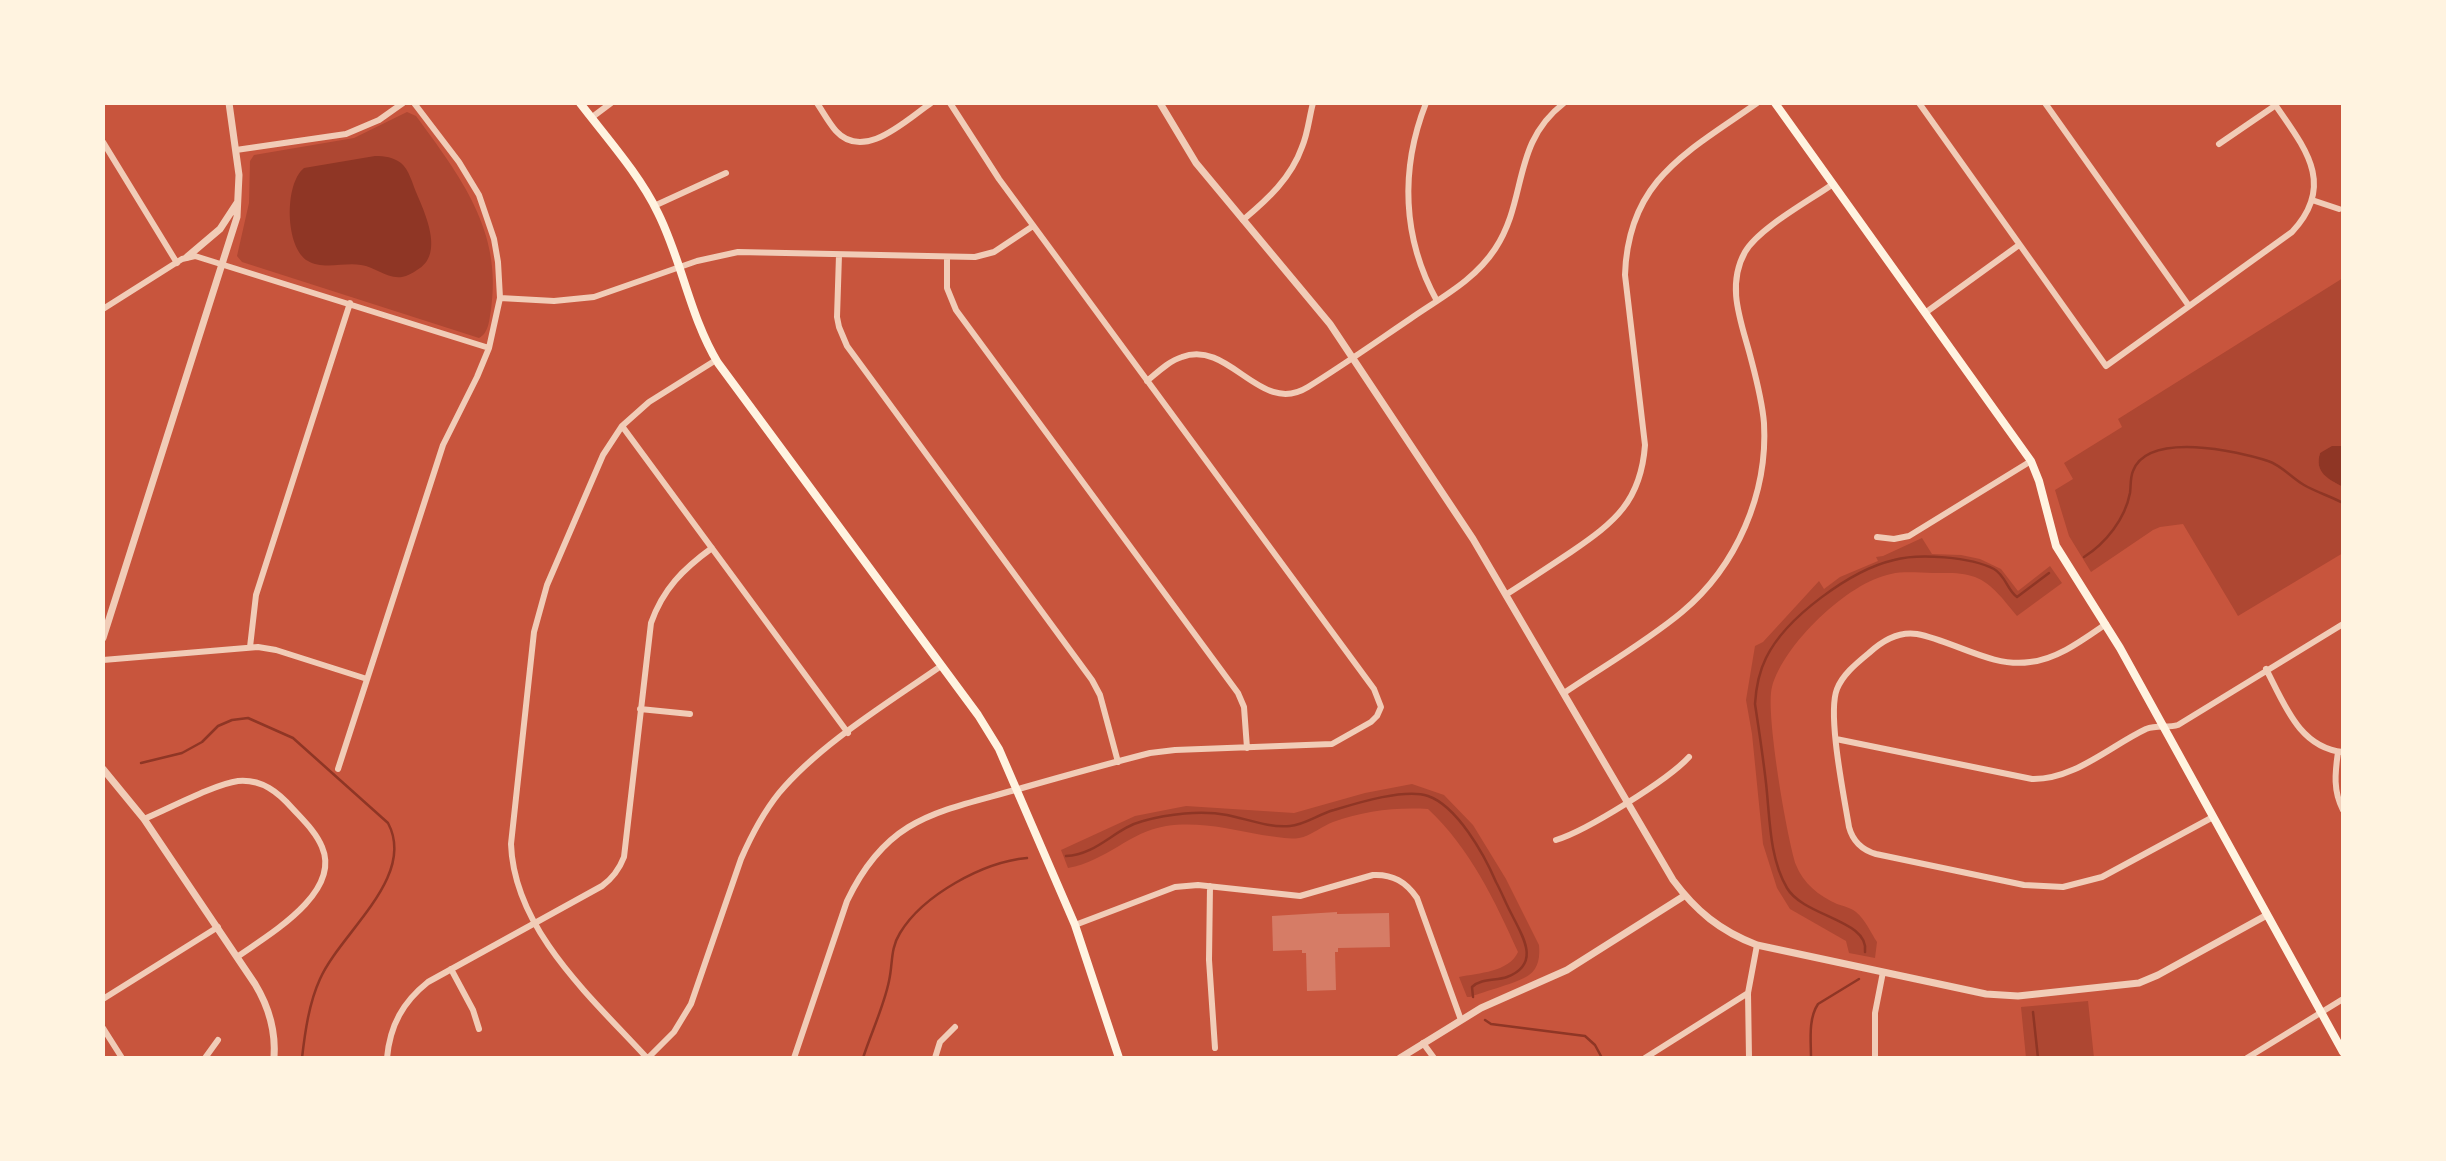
<!DOCTYPE html>
<html>
<head>
<meta charset="utf-8">
<style>
	body { margin:0 }
	#map { position:relative; width:2446px; height:1161px; overflow:hidden; background:#c8553d; font-family:Inter,sans-serif }
	canvas { display:block }
	.frame { position:absolute; inset:0; border:105px solid #fff3e0; pointer-events:none }
</style>
</head>
<body>
<div id="map">
<canvas width="2446" height="1161"></canvas>
<div class="frame"></div>
</div>
<script>
const ctx = document.querySelector('canvas').getContext('2d');
ctx.lineJoin = 'round';
function paint(path, color) { ctx.fillStyle = color; ctx.fill(path, 'evenodd'); }
function trace(path, color, width, dash) { ctx.strokeStyle = color; ctx.lineWidth = width; ctx.lineCap = dash ? 'butt' : 'round'; ctx.setLineDash(dash || []); ctx.stroke(path); }
paint(new Path2D(`
	M 407,112 L 416,116 C 460,176 503,231 491,310 C 489,320 489,333 479,338 L 242,262 L 237,256 L 249,203 L 250,161 L 254,155 L 354,138 Z
	M 2343,278 L 2343,446 L 2320,453 C 2314,471 2328,479 2343,487 L 2343,553 L 2238,616 L 2183,524 L 2160,527 L 2153,530 L 2091,572 L 2069,536 L 2055,490 L 2073,479 L 2064,463 L 2122,427 L 2118,419 Z
	M 1922,538 L 1932,554 L 1961,555 L 1980,559 L 2001,569 L 2018,591 L 2050,566 L 2062,583 L 2017,616 C 2005,602 1993,584 1975,577 C 1962,572 1947,573 1933,573 C 1920,573 1904,571 1891,574 C 1848,582 1783,645 1772,687 C 1765,711 1787,838 1796,865 C 1803,883 1819,896 1837,904 C 1843,906 1851,908 1856,912 C 1865,919 1871,933 1877,942 L 1875,958 L 1849,953 L 1846,941 L 1790,909 L 1777,888 L 1763,844 L 1752,734 L 1746,700 L 1755,646 L 1763,642 L 1819,581 L 1824,589 L 1840,577 L 1878,561 L 1876,557 L 1883,556 Z
	M 1412,784 L 1444,795 L 1473,825 L 1506,879 L 1539,945 C 1540,956 1539,968 1529,975 C 1518,983 1485,991 1470,997 L 1467,997 L 1459,977 C 1479,973 1509,972 1518,952 C 1495,901 1470,848 1428,809 C 1395,807 1364,811 1333,822 C 1322,826 1311,836 1299,838 C 1287,840 1274,836 1262,835 C 1231,829 1198,821 1166,826 C 1129,832 1107,861 1068,868 L 1061,850 L 1135,816 L 1186,806 L 1294,813 L 1365,793 Z
	M 2088,1001 L 2094,1058 L 2026,1058 L 2021,1007 Z`), '#ae4732');
paint(new Path2D(`
	M 375,156 C 385,156 393,157 401,163 C 409,170 412,182 416,192 C 425,213 445,255 417,270 C 413,273 407,276 402,277 C 386,279 376,267 361,265 C 345,262 323,270 308,261 C 285,248 284,184 304,168 Z
	M 2332,446 L 2343,446 L 2343,487 C 2328,479 2314,472 2320,453 Z`), '#8f3625');
trace(new Path2D(`
	M 2084,557 C 2106,543 2125,519 2130,493 C 2131,486 2130,478 2133,471 C 2148,431 2238,451 2268,461 C 2281,465 2292,478 2304,485 C 2316,492 2330,496 2343,503
	M 141,763 L 182,753 L 202,742 L 218,726 L 232,720 L 248,718 L 293,738 L 388,823 C 417,877 340,933 320,979 C 309,1003 305,1032 302,1058
	M 1066,856 C 1097,855 1115,828 1143,821 C 1168,814 1201,810 1227,815 C 1247,819 1269,828 1290,826 C 1304,825 1319,814 1334,810 C 1357,803 1405,788 1428,796 C 1457,806 1484,854 1496,882 C 1502,893 1506,904 1512,915 C 1523,937 1541,964 1507,977 C 1496,981 1481,978 1472,987 L 1473,997
	M 1865,952 C 1870,920 1804,917 1787,888 C 1769,857 1770,818 1766,783 C 1763,757 1759,730 1755,704 C 1756,688 1759,672 1766,658 C 1786,617 1851,570 1894,560 C 1919,553 1971,557 1994,569 C 2006,576 2007,590 2017,597 L 2049,573
	M 2033,1012 L 2038,1058
	M 1485,1020 L 1491,1024 L 1585,1036 L 1595,1045 L 1602,1058
	M 863,1058 C 871,1033 884,1006 889,981 C 893,964 890,949 900,933 C 923,895 983,862 1027,858
	M 1811,1058 C 1811,1041 1808,1019 1818,1004 L 1859,979`), '#8f3625', 2.5);
paint(new Path2D(`
	M 1337,912 L 1337,914 L 1389,913 L 1390,947 L 1338,948 L 1338,952 L 1335,952 L 1336,990 L 1307,991 L 1306,953 L 1302,953 L 1302,950 L 1273,951 L 1272,916 Z`), '#d67c66');
trace(new Path2D(`
	M 817,103 C 823,112 829,123 836,131 C 864,162 906,120 931,103
	M 1426,103 C 1400,169 1402,238 1437,301
	M 1919,103 L 2106,366 L 2292,232 C 2337,184 2304,147 2274,103
	M 2045,103 L 2189,306
	M 591,118 L 611,103
	M 103,142 L 177,263
	M 2219,144 L 2276,105
	M 236,150 L 346,134 L 379,120 L 403,103
	M 2312,200 L 2339,209
	M 654,206 L 726,173
	M 1243,220 C 1268,199 1291,178 1302,147 C 1308,133 1309,118 1313,103
	M 839,255 L 837,317 L 839,327 L 847,346 L 1092,680 L 1100,695 L 1118,762
	M 947,257 L 947,288 L 956,310 L 1238,693 L 1244,707 L 1247,748
	M 500,298 L 554,301 L 594,297 L 697,261 L 738,252 L 975,257 L 994,252 L 1033,226
	M 103,309 L 182,259 L 195,256 L 489,348
	M 1925,313 L 2019,245
	M 1147,381 C 1158,372 1169,361 1182,357 C 1230,339 1260,417 1308,387 C 1342,366 1376,342 1410,319 C 1440,298 1474,281 1495,249 C 1528,199 1511,144 1564,103
	M 622,426 L 848,733
	M 1877,537 L 1894,539 L 1909,536 L 2031,461
	M 1507,594 C 1529,580 1550,566 1571,552 C 1615,522 1641,501 1645,445 L 1625,275 C 1628,179 1688,152 1757,103
	M 2106,624 C 2084,639 2058,659 2030,662 C 1992,668 1954,641 1917,634 C 1898,631 1882,641 1869,653 C 1857,663 1843,674 1837,689 C 1827,714 1844,796 1849,827 C 1853,842 1862,850 1876,854 L 2024,885 L 2063,887 L 2102,877 L 2213,817
	M 250,647 L 256,595 L 350,303
	M 103,660 L 258,647 L 276,650 L 367,679
	M 2266,669 C 2284,703 2299,748 2343,752
	M 1564,693 C 1604,666 1646,642 1682,612 C 1737,566 1768,493 1764,423 C 1762,399 1756,378 1750,355 C 1741,321 1726,286 1745,252 C 1759,228 1809,201 1833,184
	M 640,709 L 690,714
	M 1836,739 L 2032,779 C 2074,780 2110,746 2146,729 C 2157,725 2168,728 2178,725 L 2343,624
	M 2338,752 C 2335,773 2333,791 2343,810
	M 338,769 L 443,445 L 477,377 L 489,348 L 500,298 L 498,262 L 494,239 L 479,195 L 459,162 L 414,103
	M 144,819 C 168,809 215,784 238,781 C 262,779 278,792 293,809 C 303,820 316,832 322,847 C 342,893 268,935 237,957
	M 1556,840 C 1586,831 1668,780 1689,757
	M 1210,886 L 1209,960 L 1215,1048
	M 1075,925 L 1175,887 L 1198,885 L 1300,896 L 1373,875 C 1393,874 1406,882 1417,898 L 1461,1020
	M 451,969 L 473,1010 L 479,1029
	M 103,999 L 218,927
	M 103,1028 L 122,1058
	M 1423,1043 L 1434,1058
	M 205,1058 L 218,1040
	M 387,1058 C 390,1025 403,1002 428,982 L 602,886 C 613,878 619,870 624,857 L 651,623 C 663,589 683,569 712,548
	M 647,1058 C 592,998 514,930 511,844 L 534,632 L 547,585 L 603,455 L 622,426 L 649,402 L 716,360
	M 648,1058 L 674,1032 L 691,1004 L 741,859 C 751,836 763,813 779,793 C 820,744 888,703 941,666
	M 794,1058 L 847,901 C 888,815 939,812 1022,788 C 1064,776 1107,764 1150,753 L 1175,750 L 1332,744 L 1371,722 L 1377,716 L 1381,707 L 1374,689 L 999,179 L 950,103
	M 935,1058 L 940,1042 L 955,1027
	M 1645,1058 L 1748,993
	M 1749,1058 L 1748,993 L 1757,945
	M 1875,1058 L 1875,1013 L 1883,972
	M 2247,1058 L 2343,999`), '#f1ccb7', 6);
trace(new Path2D(`
	M 1160,103 L 1196,163 L 1330,324 L 1473,539 L 1673,880 C 1696,911 1720,931 1757,945 L 1986,994 L 2018,996 L 2139,983 L 2158,975 L 2267,915
	M 187,257 L 220,229 L 237,203
	M 103,638 L 237,217 L 239,175 L 229,103
	M 103,769 L 144,819 L 255,984 C 269,1007 276,1030 274,1058
	M 1400,1058 L 1481,1008 L 1567,970 L 1684,896`), '#f1ccb7', 7);
trace(new Path2D(`
	M 580,103 C 606,137 640,175 658,213 C 682,261 690,317 718,363 L 978,715 L 999,749 L 1075,925 L 1119,1058
	M 1775,103 L 2031,461 L 2039,481 L 2056,546 L 2120,648 L 2343,1052`), '#fff3e0', 8);
</script>
</body>
</html>
